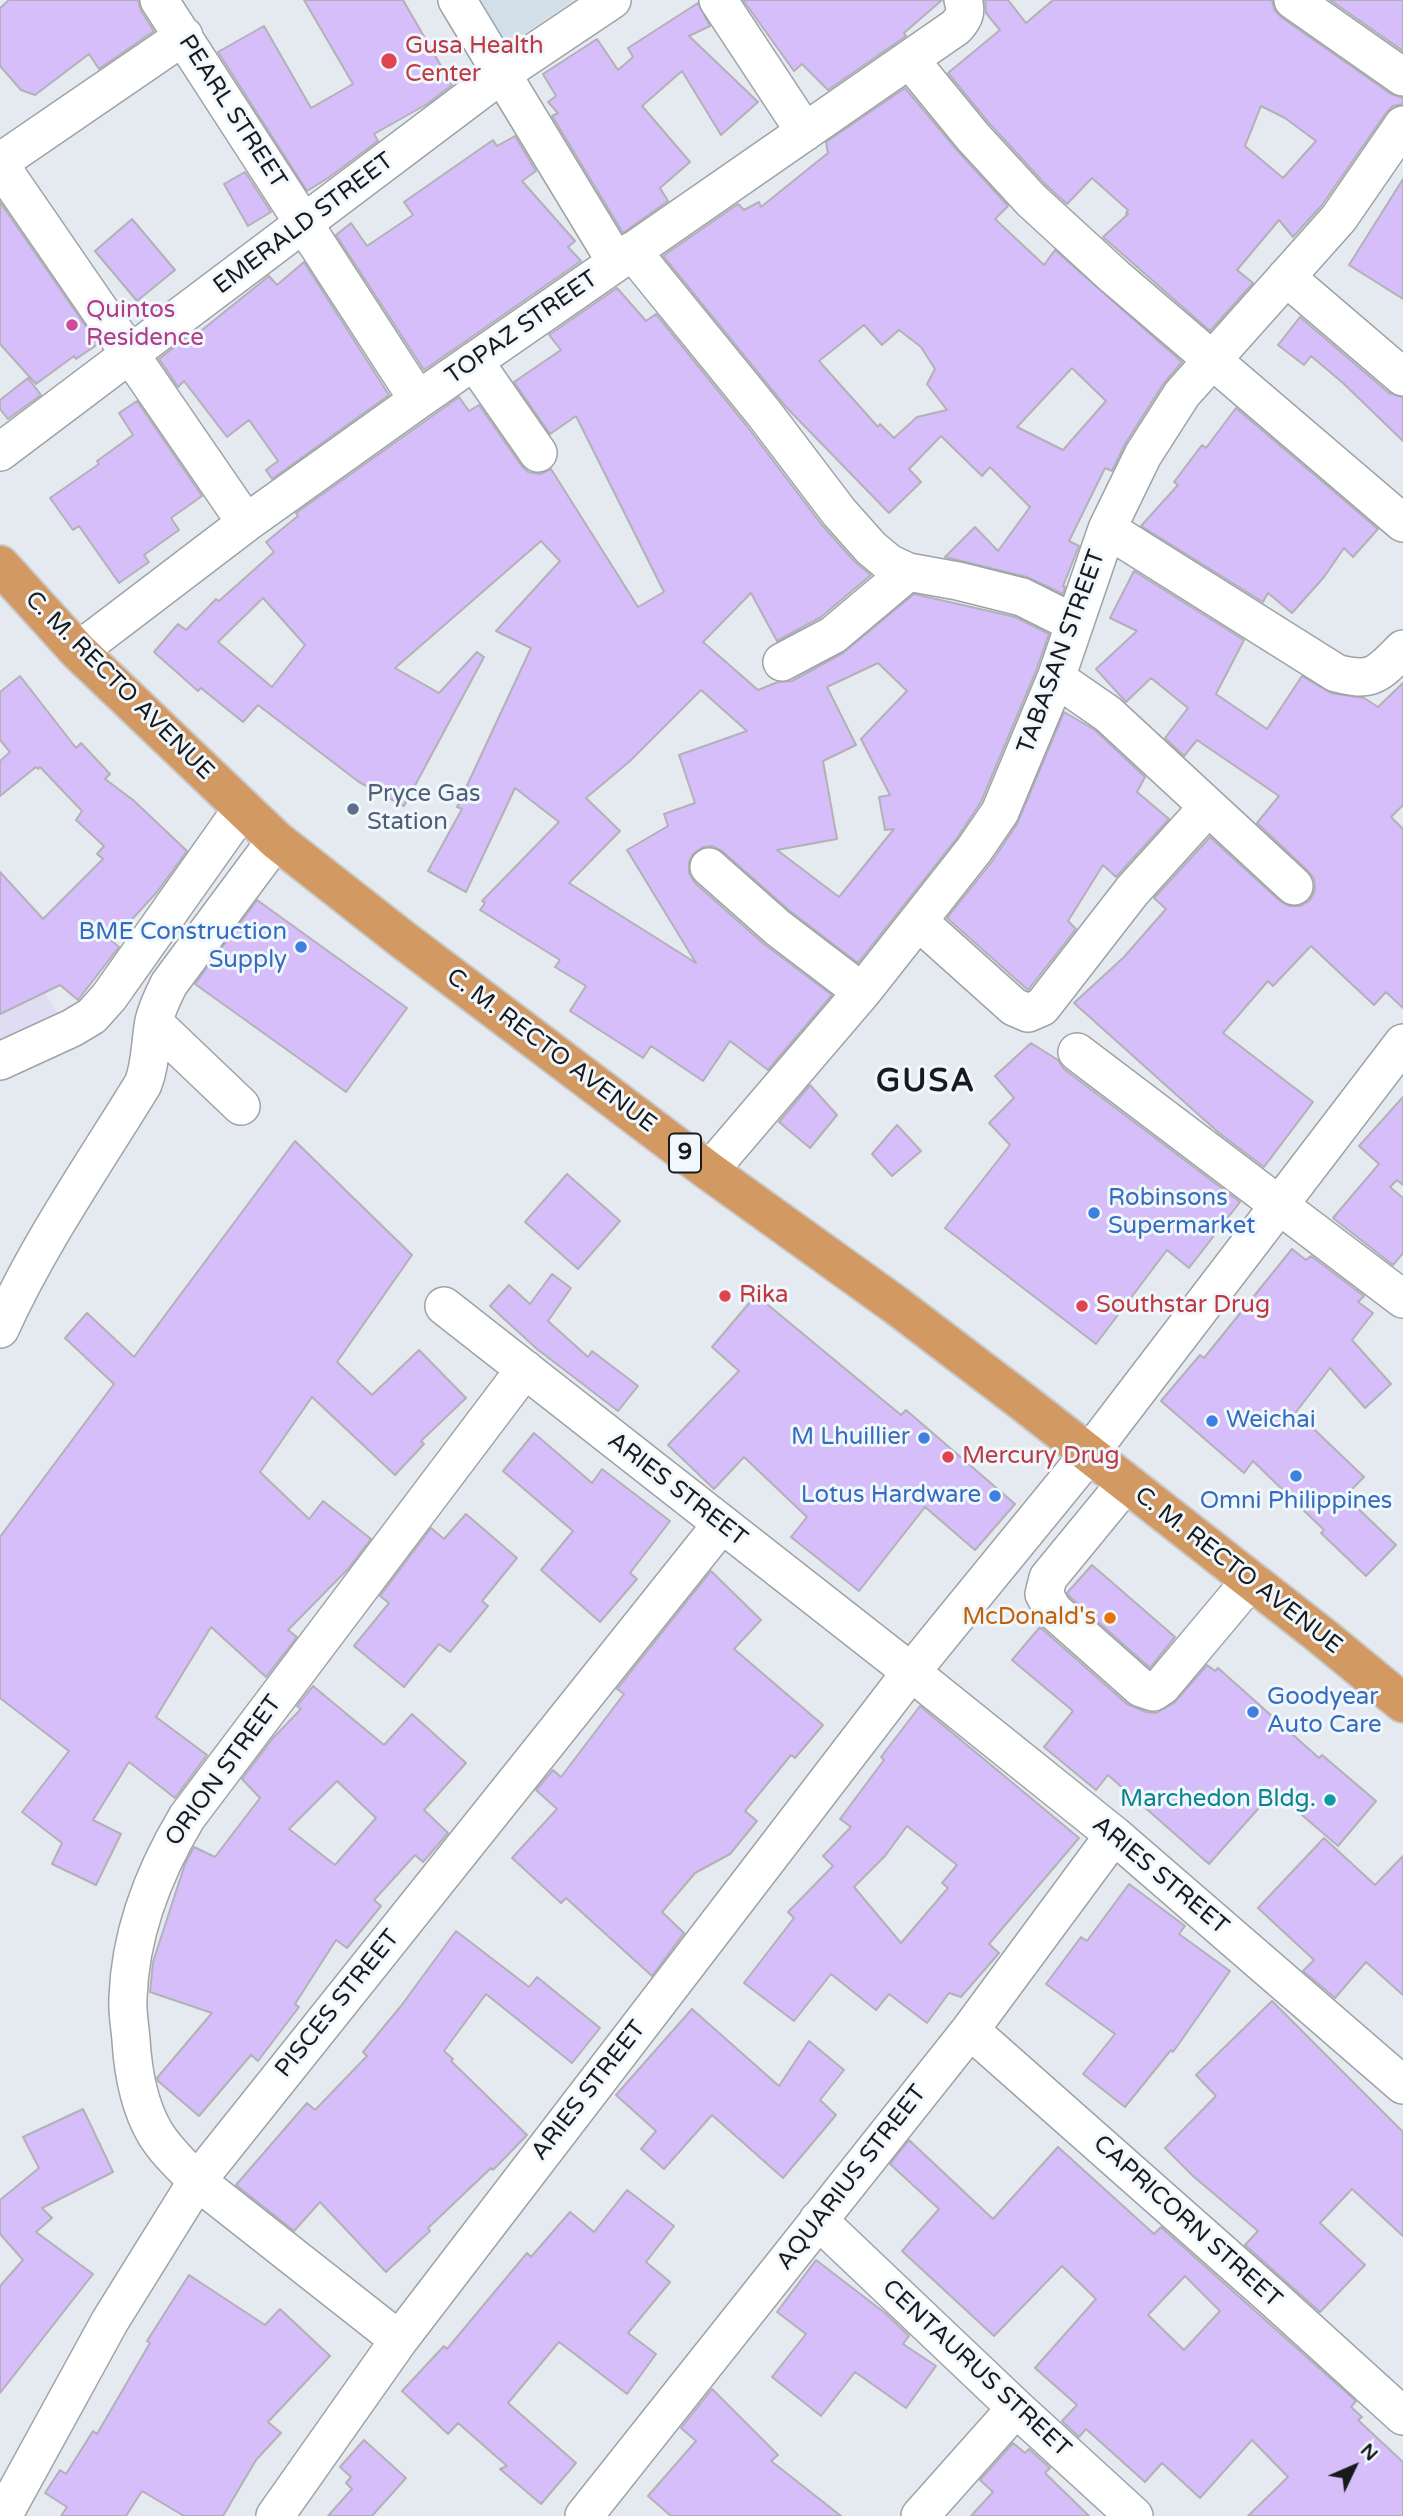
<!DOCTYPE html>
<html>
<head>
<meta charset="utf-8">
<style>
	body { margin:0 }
	#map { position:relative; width:1403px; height:2516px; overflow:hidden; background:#e4eaef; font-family:"Varela Round",sans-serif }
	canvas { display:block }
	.north { position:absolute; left:1319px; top:2432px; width:70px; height:70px; -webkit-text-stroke:5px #f1f8fd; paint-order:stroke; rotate:46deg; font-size:19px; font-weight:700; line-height:28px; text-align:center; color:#181a1c }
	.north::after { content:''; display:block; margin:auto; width:24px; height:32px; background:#181a1c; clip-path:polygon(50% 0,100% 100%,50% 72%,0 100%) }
</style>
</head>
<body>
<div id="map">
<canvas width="1403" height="2516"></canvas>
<div class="north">N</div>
</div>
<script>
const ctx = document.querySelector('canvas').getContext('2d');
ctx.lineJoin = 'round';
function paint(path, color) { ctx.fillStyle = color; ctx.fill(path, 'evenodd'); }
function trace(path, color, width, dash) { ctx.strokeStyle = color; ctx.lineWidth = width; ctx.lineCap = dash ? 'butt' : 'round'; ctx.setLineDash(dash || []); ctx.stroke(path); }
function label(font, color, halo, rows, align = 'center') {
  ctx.font = font + ' "Varela Round",sans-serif'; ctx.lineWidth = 6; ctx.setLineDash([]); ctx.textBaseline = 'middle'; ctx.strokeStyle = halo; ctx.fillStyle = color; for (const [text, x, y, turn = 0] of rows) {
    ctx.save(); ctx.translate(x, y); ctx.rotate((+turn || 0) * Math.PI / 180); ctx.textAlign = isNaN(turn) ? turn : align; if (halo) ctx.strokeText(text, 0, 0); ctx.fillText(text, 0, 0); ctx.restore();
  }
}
paint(new Path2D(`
	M 0,928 L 9,935 L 59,1015 L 0,1042 Z`), '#e0dcf2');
paint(new Path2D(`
	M 477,0 L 574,0 L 505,47 Z`), '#d2dfe9');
const building = new Path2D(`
	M 9,0 L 138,0 L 141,11 L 154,31 L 99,69 L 89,54 L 35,95 L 21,90 L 0,66 L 0,8 Z
	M 304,0 L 403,0 L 452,85 L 427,104 L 374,134 L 378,141 L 328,178 L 307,191 L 218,52 L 264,26 L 311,108 L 353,84 Z
	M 743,0 L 942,0 L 904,33 L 906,36 L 828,90 L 802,64 L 794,71 Z
	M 985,0 L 1008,0 L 1026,23 L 1053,0 L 1272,0 L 1274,9 L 1281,17 L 1391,94 L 1403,98 L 1403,104 L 1393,106 L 1386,113 L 1322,205 L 1293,237 L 1279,220 L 1237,270 L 1253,283 L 1210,331 L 1103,237 L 1128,214 L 1126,213 L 1128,210 L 1092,178 L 1067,204 L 1046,185 L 989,123 L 948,73 L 1000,30 L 986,13 ZM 1261,106 L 1285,118 L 1316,141 L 1283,178 L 1245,146 Z
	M 1330,0 L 1403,0 L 1403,51 Z
	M 698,3 L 710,26 L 689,36 L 758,102 L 721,135 L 682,71 L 642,106 L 690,162 L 660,188 L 668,201 L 623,233 L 552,116 L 558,113 L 548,102 L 556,96 L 543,74 L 597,39 L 618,70 L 633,57 L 628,48 Z
	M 905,88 L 957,150 L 1008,206 L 995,219 L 1044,265 L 1055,250 L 1182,362 L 1164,383 L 1125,444 L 1112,471 L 1105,468 L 1069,541 L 1079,546 L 1063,586 L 1065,587 L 1063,594 L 1027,577 L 945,557 L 975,527 L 998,551 L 1030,507 L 990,467 L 982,476 L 941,436 L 909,469 L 921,482 L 889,513 L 786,407 L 663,256 L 738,204 L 744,210 L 759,202 L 761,207 L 828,153 L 826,142 ZM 864,325 L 882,345 L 899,330 L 921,347 L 935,369 L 927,384 L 947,410 L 917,417 L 894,438 L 880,424 L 878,427 L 819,361 ZM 1072,368 L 1106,401 L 1063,450 L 1017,427 Z
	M 515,136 L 536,171 L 522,181 L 575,241 L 568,247 L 581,261 L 424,370 L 336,235 L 351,223 L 367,246 L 413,215 L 404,202 L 493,140 L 497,146 Z
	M 245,172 L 271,212 L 248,226 L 224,184 Z
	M 1403,179 L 1403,299 L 1349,265 Z
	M 0,202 L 98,344 L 76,359 L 74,356 L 36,384 L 0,344 Z
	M 132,219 L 175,270 L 137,301 L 95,251 Z
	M 304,262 L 389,395 L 272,479 L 266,470 L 278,461 L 249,420 L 227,437 L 184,381 L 178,387 L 159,359 L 195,331 L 197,334 L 269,276 L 277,285 Z
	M 617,288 L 646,321 L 656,314 L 746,425 L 822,525 L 855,562 L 871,575 L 821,617 L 777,641 L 751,593 L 703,642 L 758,690 L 778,682 L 792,681 L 843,653 L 914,594 L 1015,617 L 1049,634 L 1036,671 L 981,802 L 957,838 L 858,963 L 791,912 L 722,851 L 712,846 L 703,847 L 693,854 L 689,862 L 689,873 L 695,883 L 764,944 L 832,995 L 768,1070 L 730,1041 L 703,1081 L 651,1046 L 643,1058 L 570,1011 L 586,986 L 555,967 L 560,960 L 480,910 L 485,903 L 482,901 L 559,822 L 515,788 L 466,892 L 428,871 L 462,809 L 457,807 L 531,648 L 496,631 L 560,561 L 541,541 L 395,668 L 439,693 L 477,652 L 484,657 L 404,806 L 359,782 L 258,705 L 243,722 L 201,688 L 198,691 L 154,652 L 178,624 L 186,630 L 216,599 L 219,601 L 274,552 L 266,542 L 298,516 L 296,513 L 459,397 L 469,411 L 479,405 L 521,465 L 528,472 L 540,474 L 551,469 L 638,607 L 664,592 L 576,416 L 550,434 L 514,382 L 561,350 L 549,335 ZM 263,598 L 305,645 L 272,687 L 218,642 ZM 878,663 L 907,691 L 861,739 L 890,795 L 879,797 L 885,830 L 894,829 L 839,897 L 777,850 L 837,839 L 823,761 L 856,745 L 827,687 ZM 701,690 L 747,731 L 679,755 L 695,803 L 664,814 L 668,826 L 627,850 L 696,963 L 569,883 L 620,831 L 586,798 L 630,761 Z
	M 1300,317 L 1389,393 L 1403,397 L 1403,441 L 1343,383 L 1311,356 L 1304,365 L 1278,345 Z
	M 28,378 L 41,395 L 8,419 L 0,409 L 0,400 Z
	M 137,401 L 202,496 L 171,518 L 179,530 L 144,555 L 149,562 L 119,583 L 79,526 L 73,530 L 50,498 L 99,464 L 97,461 L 133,435 L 119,413 Z
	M 1236,408 L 1378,529 L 1353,557 L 1344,548 L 1324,577 L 1292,613 L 1268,593 L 1263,602 L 1141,526 L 1178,485 L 1174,482 L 1202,445 L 1206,448 Z
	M 1134,571 L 1244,640 L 1216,694 L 1267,729 L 1302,676 L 1331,693 L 1364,698 L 1378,707 L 1403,683 L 1403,805 L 1391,817 L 1403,829 L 1403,1008 L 1386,992 L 1374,1005 L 1311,946 L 1273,986 L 1268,981 L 1223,1033 L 1313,1102 L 1264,1167 L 1219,1133 L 1074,1003 L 1124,957 L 1166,909 L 1154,898 L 1210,837 L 1280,901 L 1289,906 L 1301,906 L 1310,900 L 1315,890 L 1314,879 L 1308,871 L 1257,823 L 1279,796 L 1197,740 L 1184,756 L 1165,738 L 1188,708 L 1151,678 L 1126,702 L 1096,669 L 1137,631 L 1110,618 Z
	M 20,676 L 76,748 L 81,743 L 110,774 L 105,779 L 133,800 L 187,851 L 157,892 L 112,941 L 119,947 L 78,1000 L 60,985 L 0,1014 L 0,872 L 43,919 L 103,859 L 97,854 L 104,846 L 76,820 L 82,811 L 40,767 L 38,769 L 36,767 L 0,796 L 0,761 L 10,752 L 0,740 L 0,692 Z
	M 1064,712 L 1095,730 L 1145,777 L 1137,792 L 1169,819 L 1116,877 L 1103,865 L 1068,921 L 1076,929 L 1028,990 L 947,918 L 991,863 L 1017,824 Z
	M 257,900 L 407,1008 L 346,1092 L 195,984 Z
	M 1031,1043 L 1058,1060 L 1064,1069 L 1240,1202 L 1189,1268 L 1167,1250 L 1096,1344 L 945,1228 L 1010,1145 L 989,1123 L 1014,1098 L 995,1076 Z
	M 810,1085 L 837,1115 L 810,1148 L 779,1122 Z
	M 1403,1097 L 1403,1185 L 1397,1180 L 1390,1187 L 1403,1198 L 1403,1253 L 1393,1265 L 1333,1218 L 1379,1164 L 1359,1146 Z
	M 897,1125 L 921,1151 L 892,1176 L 872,1154 Z
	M 295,1141 L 412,1255 L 337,1362 L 372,1395 L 419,1350 L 466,1398 L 421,1441 L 424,1444 L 395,1475 L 312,1397 L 260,1472 L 309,1519 L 323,1501 L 371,1539 L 348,1569 L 288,1630 L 297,1637 L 266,1677 L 211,1627 L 156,1717 L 207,1755 L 175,1798 L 129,1762 L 93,1820 L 121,1834 L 96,1885 L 52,1864 L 62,1843 L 22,1812 L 69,1751 L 0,1698 L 0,1537 L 114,1384 L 65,1338 L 87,1313 L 134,1357 Z
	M 567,1174 L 620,1221 L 578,1269 L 525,1222 Z
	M 1292,1249 L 1306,1260 L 1311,1256 L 1364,1296 L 1358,1302 L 1373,1313 L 1352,1340 L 1391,1384 L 1365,1408 L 1330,1368 L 1296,1412 L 1364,1477 L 1345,1496 L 1396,1545 L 1366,1576 L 1321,1533 L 1324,1530 L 1253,1461 L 1244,1473 L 1161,1401 L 1200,1355 L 1204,1358 Z
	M 552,1274 L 571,1288 L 548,1321 L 588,1357 L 592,1351 L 638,1386 L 618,1411 L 537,1349 L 490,1306 L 509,1285 L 530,1304 Z
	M 756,1295 L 901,1415 L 906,1410 L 1015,1504 L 975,1550 L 925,1507 L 859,1591 L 791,1537 L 807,1517 L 744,1457 L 714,1489 L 668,1445 L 739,1371 L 712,1347 Z
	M 534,1433 L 592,1483 L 602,1469 L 670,1521 L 630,1573 L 637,1579 L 600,1622 L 541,1570 L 573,1531 L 503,1471 Z
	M 466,1514 L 517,1558 L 482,1601 L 488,1606 L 450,1652 L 439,1644 L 404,1687 L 354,1646 L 389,1603 L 380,1596 L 431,1528 L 444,1539 Z
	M 1092,1565 L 1175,1637 L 1150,1668 L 1070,1597 L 1067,1593 Z
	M 711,1571 L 761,1620 L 734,1649 L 823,1725 L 795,1758 L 791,1755 L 745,1811 L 757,1821 L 730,1854 L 695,1873 L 662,1912 L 684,1933 L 652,1976 L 566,1898 L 561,1903 L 512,1858 L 557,1809 L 536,1790 L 553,1770 L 561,1777 L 624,1694 L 617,1689 Z
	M 1040,1627 L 1127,1704 L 1146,1712 L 1156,1713 L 1174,1703 L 1207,1665 L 1215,1671 L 1218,1668 L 1319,1758 L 1322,1755 L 1376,1801 L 1338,1846 L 1274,1791 L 1209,1864 L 1108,1775 L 1096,1790 L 1044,1747 L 1073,1711 L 1012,1660 Z
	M 313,1686 L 384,1745 L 412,1714 L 466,1763 L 424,1810 L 448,1833 L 423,1862 L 415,1855 L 374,1900 L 381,1906 L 347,1948 L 336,1940 L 295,2004 L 299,2007 L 258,2061 L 251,2055 L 199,2116 L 158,2081 L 157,2078 L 212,2013 L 150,1992 L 153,1962 L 185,1864 L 194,1847 L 215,1857 L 260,1798 L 242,1779 L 273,1738 L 301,1709 L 297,1706 ZM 337,1781 L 376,1818 L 335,1865 L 289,1829 Z
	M 920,1706 L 1079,1838 L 989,1944 L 999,1953 L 961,1997 L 949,1993 L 927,2023 L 889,1994 L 876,2010 L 831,1974 L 794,2021 L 744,1983 L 794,1918 L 788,1912 L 833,1866 L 823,1856 L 851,1827 L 840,1819 L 884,1760 L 881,1757 ZM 907,1826 L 957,1865 L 942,1883 L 948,1888 L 901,1943 L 854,1887 L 885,1856 Z
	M 1324,1838 L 1375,1885 L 1403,1856 L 1403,1995 L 1366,1962 L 1335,1998 L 1303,1971 L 1314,1960 L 1258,1908 Z
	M 1129,1884 L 1185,1926 L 1179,1934 L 1230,1971 L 1173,2052 L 1171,2050 L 1125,2107 L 1083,2074 L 1115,2034 L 1046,1984 L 1081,1937 L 1087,1941 Z
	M 456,1931 L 529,1987 L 537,1977 L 600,2028 L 572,2063 L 486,1994 L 444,2051 L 453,2059 L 451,2061 L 527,2135 L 493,2170 L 491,2168 L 428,2228 L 430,2231 L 386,2272 L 320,2202 L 294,2231 L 236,2185 L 307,2103 L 315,2110 L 367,2056 L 363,2052 L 401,2006 Z
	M 1272,2001 L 1403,2132 L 1403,2236 L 1352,2189 L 1320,2223 L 1365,2265 L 1320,2312 L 1245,2245 L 1258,2231 L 1193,2176 L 1165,2148 L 1216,2096 L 1196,2075 Z
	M 692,2009 L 779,2086 L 809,2041 L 844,2070 L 820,2100 L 836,2115 L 783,2178 L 712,2115 L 664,2169 L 641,2149 L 656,2131 L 616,2095 Z
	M 83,2109 L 113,2172 L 42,2208 L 52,2218 L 36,2232 L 93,2274 L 0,2393 L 0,2286 L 23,2260 L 0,2234 L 0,2200 L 39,2168 L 23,2137 Z
	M 909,2140 L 993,2219 L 1058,2147 L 1154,2234 L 1161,2227 L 1356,2401 L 1351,2407 L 1362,2417 L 1358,2420 L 1403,2462 L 1403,2516 L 1248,2516 L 1288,2477 L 1252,2440 L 1200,2498 L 1162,2463 L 1145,2482 L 1086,2429 L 1079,2437 L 1062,2421 L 1077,2405 L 1035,2368 L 1096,2299 L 1062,2266 L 994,2336 L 902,2251 L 939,2209 L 890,2164 ZM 1185,2276 L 1220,2311 L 1184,2350 L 1148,2315 Z
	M 627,2190 L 674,2226 L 646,2262 L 670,2282 L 628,2333 L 656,2354 L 627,2394 L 559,2342 L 508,2403 L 576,2463 L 541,2504 L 500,2469 L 507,2466 L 458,2423 L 448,2434 L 402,2391 L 444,2346 L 447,2349 L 527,2253 L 531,2257 L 570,2212 L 594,2232 Z
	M 816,2260 L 885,2313 L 909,2336 L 903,2344 L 936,2366 L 906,2408 L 855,2372 L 821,2416 L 772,2377 L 806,2334 L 777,2312 Z
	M 189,2275 L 265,2325 L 280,2309 L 330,2356 L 268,2422 L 281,2433 L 256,2460 L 223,2516 L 184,2516 L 142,2491 L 126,2516 L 61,2516 L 67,2507 L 45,2493 L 60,2470 L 66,2474 L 93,2431 L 97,2434 L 150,2343 L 147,2341 Z
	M 712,2389 L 778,2455 L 771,2461 L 841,2516 L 671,2516 L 648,2496 L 696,2441 L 681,2428 Z
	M 364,2440 L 406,2478 L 372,2516 L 328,2516 L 352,2489 L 346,2483 L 351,2477 L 340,2467 Z
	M 1013,2443 L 1025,2453 L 1029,2449 L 1050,2468 L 1045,2473 L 1089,2516 L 971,2516 L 993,2492 L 980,2480 Z`);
paint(building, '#d5bef9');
trace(building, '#b3b1b7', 2);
const minor = new Path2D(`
	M 159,0 L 418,400
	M 457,0 L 616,262
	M 718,0 L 805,132
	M 1293,0 L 1403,77
	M 910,60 L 973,137 L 1031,200 L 1115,277 L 1403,523
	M 0,162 L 184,36
	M 0,165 L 246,523
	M 632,251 L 763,412 L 839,512 L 871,548 L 889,563 L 908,572 L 958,581 L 1022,597 L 1074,623
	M 1286,277 L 1403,377
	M 474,361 L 538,453
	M 0,452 L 503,73 L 612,0
	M 1107,529 L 1336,673 C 1373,683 1378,674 1403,649
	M 78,651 L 246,523 L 418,400 L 956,27 C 964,18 967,12 963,0
	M 782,662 L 833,635 L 908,572
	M 1056,678 L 1108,714 L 1294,886
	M 709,867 L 778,928 L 862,992
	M 918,921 L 1014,1007 L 1028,1013 L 1042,1007 L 1132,891 L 1208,807
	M 154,1023 L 241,1106
	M 1077,1052 L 1403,1299
	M 0,1061 L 72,1028 L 92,1016 L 109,997 L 242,809
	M 709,1171 L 862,992 L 974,850 L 1000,812 L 1056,678 L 1107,529 L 1143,455 L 1182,394 L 1339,218 L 1403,125
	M 444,1306 L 911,1672 L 1114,1835 L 1403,2085
	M 0,1329 C 39,1243 94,1164 143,1084 C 151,1064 150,1042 154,1021 C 157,1008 163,996 169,984 L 276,840
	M 1126,1483 L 1048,1578 L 1044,1594 L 1053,1610 L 1141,1688 L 1153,1692 L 1162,1686 L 1251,1580
	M 970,2030 L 1273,2298 L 1403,2416
	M 818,2220 L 1016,2408 L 1134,2516
	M 399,2340 L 197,2181 C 182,2166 166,2151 155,2133 C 139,2106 133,2072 131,2040 C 130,2026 127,2012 128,1998 C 130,1932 154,1872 187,1817 L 525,1369
	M 3,2516 L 110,2321 L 197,2181 L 721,1525
	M 275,2516 L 399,2340 L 911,1672 L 1089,1454 L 1403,1043
	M 584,2516 L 970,2030 L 1114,1835
	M 920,2516 L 1016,2408`);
const highway = new Path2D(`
	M 0,565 L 78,651 L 276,840 L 402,939 L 709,1171 L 897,1306 L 1023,1402 L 1323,1637 L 1403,1703`);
trace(minor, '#9da3a8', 40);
trace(highway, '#c8c8c9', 42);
trace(minor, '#fff', 37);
trace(highway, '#d39963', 38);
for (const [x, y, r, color] of [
	[389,61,9,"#e0444e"],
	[72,325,7,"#d1479c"],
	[353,809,7,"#5c6f8a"],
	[301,947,7,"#3f7fe0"],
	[1094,1213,7,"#3f7fe0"],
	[725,1296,7,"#e0444e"],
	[1082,1306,7,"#e0444e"],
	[1212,1421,7,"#3f7fe0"],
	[924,1438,7,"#3f7fe0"],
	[948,1457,7,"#e0444e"],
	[1296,1476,7,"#3f7fe0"],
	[995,1496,7,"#3f7fe0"],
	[1110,1618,7,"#e8710a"],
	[1253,1712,7,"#3f7fe0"],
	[1330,1800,7,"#0f9aa8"]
]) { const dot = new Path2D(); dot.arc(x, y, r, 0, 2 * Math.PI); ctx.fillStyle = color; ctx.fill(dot); trace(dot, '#f1f8fd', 2.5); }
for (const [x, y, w] of [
	[685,1153,32]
]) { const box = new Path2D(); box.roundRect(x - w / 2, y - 19.5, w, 39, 5); ctx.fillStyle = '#f1f8fd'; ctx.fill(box); trace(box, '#181a1c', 2); }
label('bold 23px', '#181a1c', null, [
	["9",685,1153]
]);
label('24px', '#be3a42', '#f1f8fd', [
	["Gusa Health",405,47],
	["Center",405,75],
	["Rika",739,1296],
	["Southstar Drug",1096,1306],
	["Mercury Drug",962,1457]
], 'left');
label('24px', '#181a1c', '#f1f8fd', [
	["PEARL STREET",232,112,57],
	["EMERALD STREET",304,224,-37],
	["TOPAZ STREET",522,328,-35],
	["TABASAN STREET",1062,652,-70],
	["C. M. RECTO AVENUE",119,686,45],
	["C. M. RECTO AVENUE",551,1051,37],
	["ARIES STREET",677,1490,38],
	["C. M. RECTO AVENUE",1238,1571,38],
	["ORION STREET",224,1771,-54],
	["ARIES STREET",1160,1876,40],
	["PISCES STREET",338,2004,-51],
	["ARIES STREET",589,2091,-52],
	["AQUARIUS STREET",852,2178,-52],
	["CAPRICORN STREET",1187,2222,42],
	["CENTAURUS STREET",976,2369,43]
]);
label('24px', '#b23c85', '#f1f8fd', [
	["Quintos",86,311],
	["Residence",86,339]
], 'left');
label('24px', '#4e5e75', '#f1f8fd', [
	["Pryce Gas",367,795],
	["Station",367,823]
], 'left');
label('24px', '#366cbe', '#f1f8fd', [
	["BME Construction",287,933],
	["Supply",287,961],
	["Robinsons",1108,1199,"left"],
	["Supermarket",1108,1227,"left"],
	["Weichai",1226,1421,"left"],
	["M Lhuillier",910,1438],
	["Lotus Hardware",981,1496],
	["Omni Philippines",1296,1502,"center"],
	["Goodyear",1267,1698,"left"],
	["Auto Care",1267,1726,"left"]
], 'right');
label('24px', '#c56008', '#f1f8fd', [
	["McDonald's",1096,1618]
], 'right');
label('24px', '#0d838f', '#f1f8fd', [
	["Marchedon Bldg.",1316,1800]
], 'right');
ctx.letterSpacing = '2px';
label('bold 32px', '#181a1c', '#f1f8fd', [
	["GUSA",926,1083]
]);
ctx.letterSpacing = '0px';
</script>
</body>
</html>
